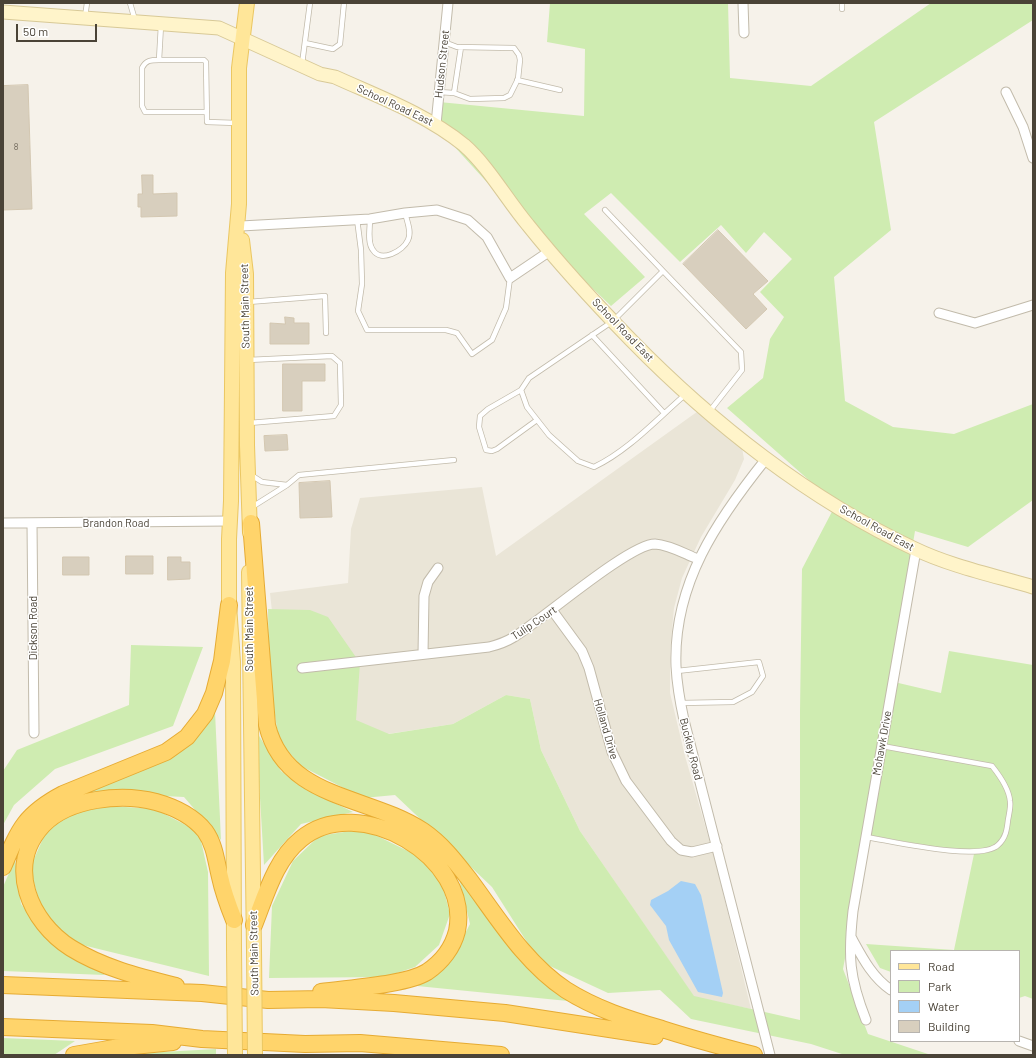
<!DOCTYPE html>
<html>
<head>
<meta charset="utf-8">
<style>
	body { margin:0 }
	#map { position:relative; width:1036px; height:1058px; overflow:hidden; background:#f6f2ea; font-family:Barlow,sans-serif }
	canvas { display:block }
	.frame { position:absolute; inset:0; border:4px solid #4a4337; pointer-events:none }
	.legend { position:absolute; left:890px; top:950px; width:130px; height:92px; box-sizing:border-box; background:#fff; border:1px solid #b7b4af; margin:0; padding:5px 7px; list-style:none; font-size:12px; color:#4a4337 }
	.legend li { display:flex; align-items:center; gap:8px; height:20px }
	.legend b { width:20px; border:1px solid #b7b4af }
	.scale { position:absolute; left:16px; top:24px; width:81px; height:18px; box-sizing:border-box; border:2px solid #4a4337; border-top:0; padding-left:5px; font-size:12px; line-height:14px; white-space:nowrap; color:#4a4337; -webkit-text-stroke:3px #fff; paint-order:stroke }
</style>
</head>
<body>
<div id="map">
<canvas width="1036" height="1058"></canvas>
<div class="frame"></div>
<ul class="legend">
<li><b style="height:5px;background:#ffe699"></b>Road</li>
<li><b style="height:11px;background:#cfecb1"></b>Park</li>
<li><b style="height:11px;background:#a4d0f5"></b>Water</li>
<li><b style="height:11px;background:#d8cfbe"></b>Building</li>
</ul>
<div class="scale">50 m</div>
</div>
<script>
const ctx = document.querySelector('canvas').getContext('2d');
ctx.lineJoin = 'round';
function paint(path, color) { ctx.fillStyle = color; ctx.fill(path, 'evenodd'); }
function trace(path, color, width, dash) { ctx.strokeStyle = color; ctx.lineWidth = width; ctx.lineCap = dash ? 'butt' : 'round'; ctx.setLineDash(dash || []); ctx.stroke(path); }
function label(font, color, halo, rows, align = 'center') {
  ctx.font = font + ' Barlow,sans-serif'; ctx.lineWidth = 3; ctx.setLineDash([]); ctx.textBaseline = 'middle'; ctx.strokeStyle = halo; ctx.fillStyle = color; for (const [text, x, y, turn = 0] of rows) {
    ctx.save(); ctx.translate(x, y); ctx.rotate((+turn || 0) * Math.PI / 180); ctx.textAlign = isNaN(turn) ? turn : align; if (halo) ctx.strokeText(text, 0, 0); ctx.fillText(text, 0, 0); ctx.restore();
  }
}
paint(new Path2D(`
	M 701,409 L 742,448 L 744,459 L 735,480 L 701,537 L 682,578 L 674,608 L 670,651 L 670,693 L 685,756 L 715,860 L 751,1009 L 694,997 L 580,831 L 541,750 L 530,699 L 506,695 L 453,724 L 329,743 L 281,695 L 270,593 L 348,583 L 351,529 L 360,498 L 482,487 L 496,556 Z`), '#eae5d7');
paint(new Path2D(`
	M 550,3 L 728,3 L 730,78 L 811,86 L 931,3 L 1033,3 L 1033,20 L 874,122 L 891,230 L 834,277 L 845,401 L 893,427 L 954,434 L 1033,404 L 1033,500 L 968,547 L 915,531 L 890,681 L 941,693 L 949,651 L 1033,665 L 1033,999 L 1025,996 L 1019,998 L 1019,951 L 891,951 L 891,972 L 880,968 L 866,944 L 954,950 L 974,854 L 868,835 L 843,969 L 868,1034 L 931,1055 L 845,1055 L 811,1044 L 691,1019 L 660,990 L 608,993 L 539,961 L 492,887 L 395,795 L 363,798 L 301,766 L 279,741 L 269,678 L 268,609 L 310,610 L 328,617 L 360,663 L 356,720 L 389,734 L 453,724 L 506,695 L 530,699 L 541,750 L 580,831 L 694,996 L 800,1020 L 800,711 L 802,569 L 836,504 L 727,408 L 763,378 L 770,339 L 784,317 L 760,292 L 792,259 L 764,232 L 746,253 L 721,225 L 680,262 L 611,193 L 584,214 L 645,277 L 611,306 L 525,224 L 432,122 L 439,102 L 584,116 L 585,49 L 547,42 Z
	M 131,645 L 203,647 L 173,726 L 55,769 L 14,805 L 3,825 L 3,771 L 17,750 L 129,705 Z
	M 215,712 L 221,840 L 184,797 L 82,792 L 184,748 Z
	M 256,731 L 281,771 L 300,786 L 353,812 L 301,824 L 264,865 Z
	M 110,806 L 155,809 L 199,832 L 208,872 L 209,976 L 70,942 L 41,908 L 30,868 L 45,834 L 65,814 Z
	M 363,829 L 416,855 L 442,883 L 450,914 L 439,945 L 415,967 L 385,977 L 269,978 L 272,906 L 293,861 L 319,836 Z
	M 15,859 L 21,904 L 52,944 L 105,975 L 3,971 L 3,887 Z
	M 459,878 L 514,953 L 541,980 L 568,1001 L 407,985 L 451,961 L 470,924 Z
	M 3,1038 L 75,1041 L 54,1055 L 3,1055 Z
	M 216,1049 L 216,1055 L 108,1055 Z`), '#cfecb1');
paint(new Path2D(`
	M 681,881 L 695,884 L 701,895 L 723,993 L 722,997 L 698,992 L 669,940 L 666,926 L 650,905 L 651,900 L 668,891 Z`), '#a4d0f5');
const building = new Path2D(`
	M 28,85 L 32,209 L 3,210 L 3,86 Z
	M 142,175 L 153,175 L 153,194 L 177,193 L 177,216 L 141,217 L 141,207 L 138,207 L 138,194 L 142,194 Z
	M 718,230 L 768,281 L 753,294 L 767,309 L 746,329 L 683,264 Z
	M 285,317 L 294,318 L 294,323 L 309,323 L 309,344 L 270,344 L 270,323 L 285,324 Z
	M 283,364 L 325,364 L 325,381 L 302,381 L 302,411 L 283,411 Z
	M 287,435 L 288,450 L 265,451 L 264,436 Z
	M 330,481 L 332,517 L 300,518 L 299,483 Z
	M 126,556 L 153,556 L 153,574 L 126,574 Z
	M 63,557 L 89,557 L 89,575 L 63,575 Z
	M 168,557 L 181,557 L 181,562 L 190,562 L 190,579 L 168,580 Z`);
paint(building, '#d8cfbe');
trace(building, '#d3c7b1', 1);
const lane = new Path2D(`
	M 130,3 L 135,20
	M 842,3 L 842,9
	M 85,17 L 87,3
	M 161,25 L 159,60 L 204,60 L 206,62 L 207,122 L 237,123
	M 305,43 L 333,49 L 340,44 L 344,3
	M 159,60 C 151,60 146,60 142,68 L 142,106 L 145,112 L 207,112
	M 302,64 L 310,3
	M 517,80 L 560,90
	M 439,92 L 454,93 L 470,99 L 504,98 L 510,95 L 518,79 L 520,60 L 519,55 L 514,48 L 457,47 L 444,42
	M 454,93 L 461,47
	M 605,210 L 663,271
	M 357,219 L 361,250 L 362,284 L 358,311 L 367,330 L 446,330 L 457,333 L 472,354 L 492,340 L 506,308 L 510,278
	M 370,219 C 370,228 367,243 373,250 C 381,263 403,251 408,240 C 412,232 407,221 405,213
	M 248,302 L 325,296 L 326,333
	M 592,335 L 664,413
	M 248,360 L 332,356 L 340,363 L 341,405 L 334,416 L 249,423
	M 521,390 L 488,409 L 480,416 L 479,427 L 486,450 L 492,451 L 497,449 L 537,420
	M 686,394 C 657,419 628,451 594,467 L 578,461 L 549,435 L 527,407 L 521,390 L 529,378 L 613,321 L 663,271 L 741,352 L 742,370 L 709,412
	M 251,475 L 262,482 L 287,485 L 252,507
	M 287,485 L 299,475 L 454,460
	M 677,671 L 759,662 L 763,676 L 752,692 L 733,702 L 681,703
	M 866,837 C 892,841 980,862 998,845 C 1006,838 1007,829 1008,820 C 1009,814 1011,807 1010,801 C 1009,789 1000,776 992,766 L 882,746`);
const street = new Path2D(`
	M 743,3 L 744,33
	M 1006,92 L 1023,127 L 1033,158
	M 436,124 L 448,3
	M 241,226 L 370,219 L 405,213 L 437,210 L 468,220 L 487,237 L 510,278 L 550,251
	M 939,313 L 975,323 L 1033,305
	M 766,459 C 717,520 673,584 676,666 C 677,685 680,702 684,720 L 770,1055
	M 3,523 L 230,521
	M 32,523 L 34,733
	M 552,610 L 582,651 L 589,668 L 612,752 L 626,781 L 671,841 L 681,850 L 692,852 L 717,846
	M 423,654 L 424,596 L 428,582 L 438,568
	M 302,668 L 489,647 C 497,645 506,642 514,637 C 542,620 629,544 655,544 C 670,545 685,554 698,559
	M 851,937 C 862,957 872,977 891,990
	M 866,1020 C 849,977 848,956 853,911 L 916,550
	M 1019,1041 L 1033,1046`);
const secondary = new Path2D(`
	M 3,12 L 219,28 L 320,74 L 335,77 C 379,97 426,114 464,145 C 488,166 507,200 528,225 C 560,265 595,303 631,340 C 712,423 810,500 915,549 C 950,566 996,576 1033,587`);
const primary = new Path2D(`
	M 242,240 L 246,274 L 247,445 L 250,533
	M 249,572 L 254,950
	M 234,947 L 233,662 L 229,605 L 229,539 L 231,501 L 233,273 L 239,204 L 239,68 L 247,3`);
const highway = new Path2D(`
	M 251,523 L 267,725 C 285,800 369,795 423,831 C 442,844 455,861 469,879 C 498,918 525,963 566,990 C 596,1009 628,1019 662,1029 C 693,1039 723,1047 754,1055
	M 3,867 C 19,829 25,814 63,794 L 166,752 L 187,737 L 205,714 L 214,693 L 222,661 L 229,605
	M 254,925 C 266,895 275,860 301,839 C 358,791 472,857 457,931 C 453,947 442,962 427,972 C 406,985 348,988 321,992
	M 3,985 L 202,993 L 268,1000 L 321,999 L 394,1003 L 505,1013 L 655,1036
	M 176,986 C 140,977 103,968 71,948 C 30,922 5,866 43,825 C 69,798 122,793 156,802 C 174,807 193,816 205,831 C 215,845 216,861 220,877 C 223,891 228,905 234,920
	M 3,1027 L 152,1033 L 202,1039 L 305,1044 L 360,1043 L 501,1055
	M 74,1055 L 114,1048 L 173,1042`);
trace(lane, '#c2bbab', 6);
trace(street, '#c2bbab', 11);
trace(secondary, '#d8c997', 15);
trace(primary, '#ebc762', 16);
trace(highway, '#e6ab33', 18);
trace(lane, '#fff', 4.5);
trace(street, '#fff', 9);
trace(secondary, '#fff4ca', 13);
trace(primary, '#ffe699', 14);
trace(highway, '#ffd46b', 16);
const primaryBridge = new Path2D(`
	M 234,947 L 235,1055
	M 254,950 L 255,1055`);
trace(primaryBridge, '#ebc762', 16, []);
trace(primaryBridge, '#ffe699', 14);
label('9px', '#6e6659', null, [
	["8",16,147]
]);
label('11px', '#4a4337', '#fff', [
	["Hudson Street",442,64,-84],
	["School Road East",395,105,25],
	["South Main Street",245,306,-91],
	["School Road East",623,330,46],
	["Brandon Road",116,523],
	["School Road East",877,528,29],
	["Tulip Court",534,623,-34],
	["Dickson Road",33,628,-90],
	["South Main Street",249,629,-90],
	["Holland Drive",606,729,74],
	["Mohawk Drive",882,743,-80],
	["Buckley Road",691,749,76],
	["South Main Street",254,953,-91]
]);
</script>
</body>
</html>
